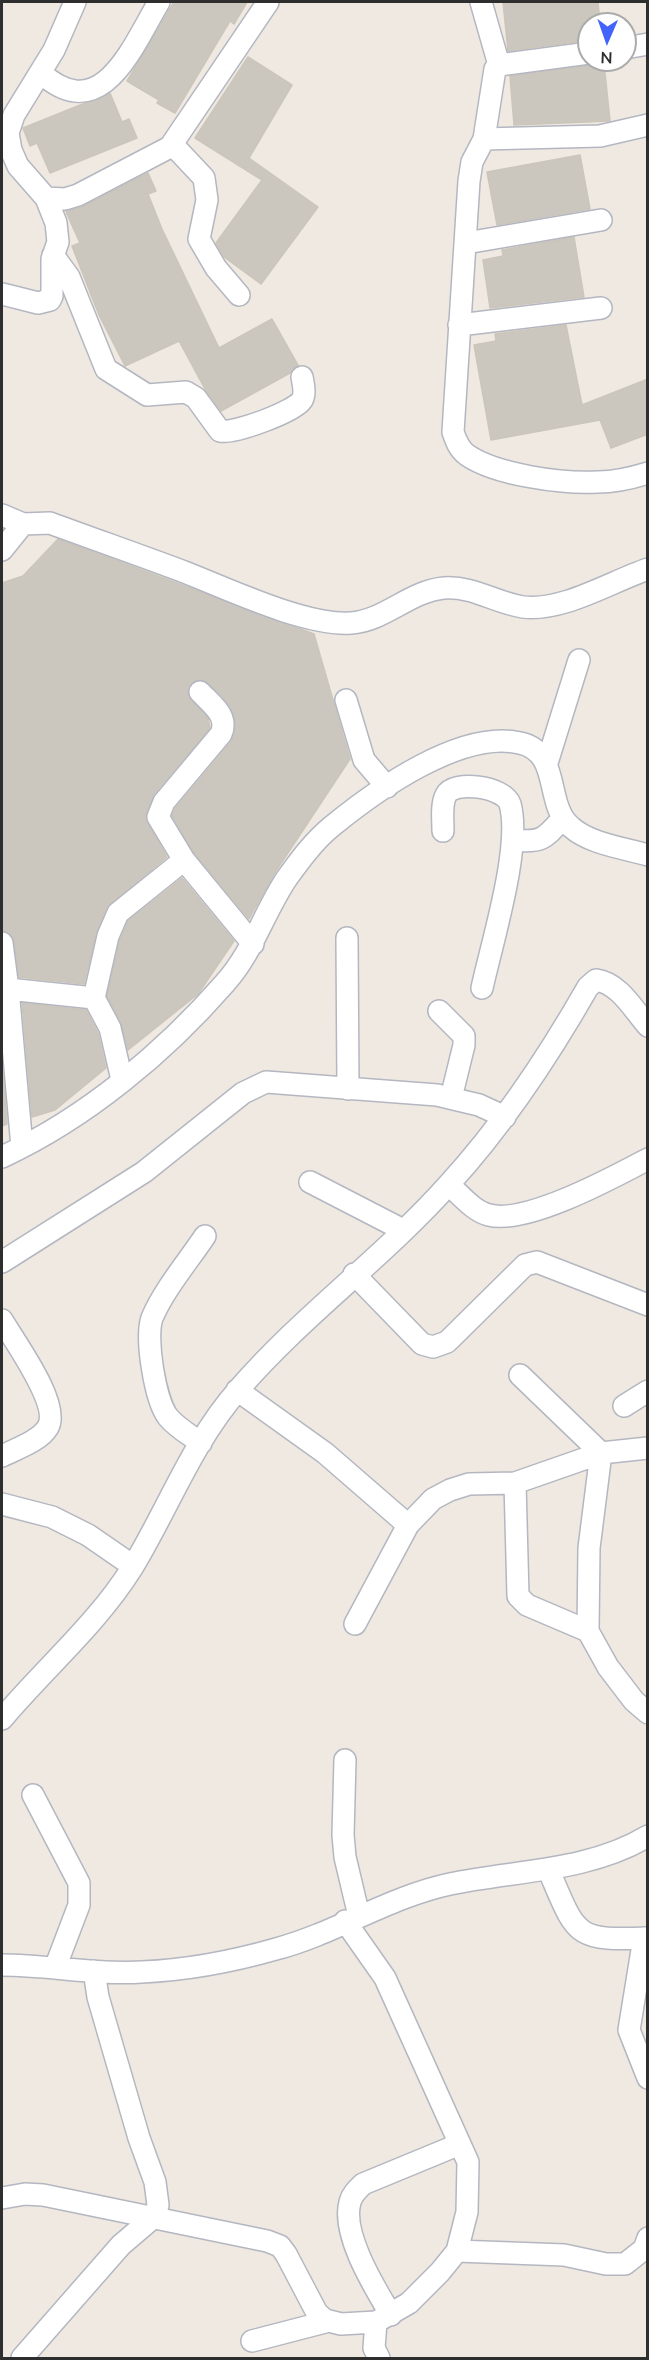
<!DOCTYPE html>
<html>
<head>
<meta charset="utf-8">
<style>
	body { margin:0 }
	#map { position:relative; width:649px; height:2360px; overflow:hidden; background:#efe9e1; font-family:Mulish,sans-serif }
	canvas { display:block }
	.frame { position:absolute; inset:0; border:3px solid #2e2e2e; pointer-events:none }
	.north { position:absolute; left:577px; top:12px; width:60px; height:60px; box-sizing:border-box; background:#fff; border:2px solid #ababab; border-radius:50%; rotate:182deg; font-size:16px; font-weight:700; line-height:24px; text-align:center; color:#2e2e2e }
	.north::after { content:''; display:block; margin:auto; width:21px; height:27px; background:#4264fb; clip-path:polygon(50% 0,100% 100%,50% 72%,0 100%) }
</style>
</head>
<body>
<div id="map">
<canvas width="649" height="2360"></canvas>
<div class="frame"></div>
<div class="north">N</div>
</div>
<script>
const ctx = document.querySelector('canvas').getContext('2d');
ctx.lineJoin = 'round';
function paint(path, color) { ctx.fillStyle = color; ctx.fill(path, 'evenodd'); }
function trace(path, color, width, dash) { ctx.strokeStyle = color; ctx.lineWidth = width; ctx.lineCap = dash ? 'butt' : 'round'; ctx.setLineDash(dash || []); ctx.stroke(path); }
const building = new Path2D(`
	M 174,2 L 247,2 L 234,24 L 230,21 L 175,113 L 157,103 L 159,100 L 127,81 Z
	M 503,2 L 598,2 L 600,24 L 589,24 L 589,40 L 508,51 Z
	M 248,57 L 292,85 L 249,158 L 318,207 L 261,284 L 224,257 L 216,243 L 262,180 L 195,138 Z
	M 604,63 L 610,121 L 514,125 L 510,76 Z
	M 110,93 L 122,122 L 129,119 L 137,138 L 50,173 L 37,143 L 30,146 L 23,128 Z
	M 580,155 L 590,209 L 497,225 L 487,172 Z
	M 148,173 L 156,191 L 148,194 L 162,229 L 219,348 L 272,319 L 298,365 L 290,373 L 221,411 L 205,389 L 179,341 L 125,366 L 99,315 L 72,246 L 80,243 L 66,212 L 84,206 Z
	M 574,237 L 584,297 L 490,308 L 483,260 L 503,256 L 502,250 Z
	M 566,325 L 582,405 L 648,379 L 648,434 L 611,448 L 600,420 L 491,440 L 474,345 L 496,341 L 495,334 Z
	M 58,539 L 314,634 L 350,759 L 276,871 L 249,919 L 194,853 L 172,816 L 175,809 L 231,742 L 235,731 L 233,712 L 223,697 L 204,680 L 192,683 L 188,696 L 208,718 L 210,728 L 154,794 L 145,818 L 167,857 L 107,907 L 96,933 L 84,984 L 19,977 L 14,941 L 12,935 L 2,930 L 2,583 L 23,576 Z
	M 182,878 L 234,941 L 198,994 L 128,1050 L 121,1022 L 107,996 L 120,940 L 128,921 Z
	M 22,1003 L 86,1010 L 98,1033 L 106,1068 L 55,1110 L 32,1117 Z
	M 2,1060 L 7,1124 L 2,1126 Z`);
paint(building, '#cbc7bf');
trace(building, '#cbc5ba', 1.5);
const minor = new Path2D(`
	M 481,2 L 499,65
	M 625,48 L 648,44
	M 589,53 L 499,65 L 495,69 L 484,139 L 472,162 L 469,181 L 453,432 C 456,441 459,449 467,455 C 496,475 563,484 598,482 C 614,482 632,478 648,473
	M 41,73 C 102,128 133,45 159,2
	M 484,139 L 600,136 L 648,125
	M 172,144 L 204,178 L 207,200 L 199,239 L 216,268 L 239,295
	M 46,198 L 65,199 L 78,195 L 170,147 L 268,2
	M 466,243 L 601,220
	M 53,255 L 69,277 L 106,369 L 147,395 L 186,392 L 196,398 L 220,431 C 234,434 294,412 302,400 C 306,393 303,383 302,377
	M 2,294 L 38,303 L 50,300 L 52,296 L 52,259 L 58,242 L 56,223 L 46,198 L 18,166 L 11,150 L 8,133 L 14,115 L 54,50 L 75,2
	M 459,325 L 601,308
	M 2,515 L 23,524
	M 2,550 L 23,524 L 50,523 C 96,540 142,556 187,573 C 230,590 306,626 351,623 C 384,621 410,591 444,588 C 473,586 496,603 523,607 C 562,612 610,582 648,569
	M 200,692 C 212,705 229,716 221,734 L 164,802 L 158,817 L 184,860 L 253,944
	M 346,700 L 364,760 L 387,787
	M 547,763 L 579,660
	M 443,831 C 443,820 441,804 446,795 C 453,780 504,786 510,804 C 522,846 492,942 482,988
	M 514,840 C 543,843 545,838 563,818
	M 347,938 L 348,1089
	M 2,943 L 8,989 L 22,1147
	M 8,989 L 94,998 L 110,1028 L 122,1080
	M 94,998 L 108,936 L 118,913 L 184,860
	M 439,1011 L 464,1036 L 464,1045 L 451,1098
	M 2,1157 C 86,1118 164,1053 225,983 C 253,952 264,912 287,878 C 300,860 314,841 331,827 C 375,791 461,729 520,743 C 562,752 544,805 571,827 C 590,844 624,848 648,855
	M 310,1182 L 403,1230
	M 449,1185 C 461,1195 473,1211 489,1215 C 526,1225 614,1177 648,1159
	M 2,1262 L 144,1172 L 243,1093 L 266,1082 L 437,1095 L 479,1105 L 505,1117
	M 354,1274 L 422,1344 L 433,1347 L 447,1342 L 525,1265 L 537,1262 L 648,1305
	M 2,1320 C 14,1341 61,1404 48,1427 C 40,1441 16,1449 2,1456
	M 520,1375 L 601,1453 L 589,1548 L 588,1631
	M 237,1390 L 325,1453 L 408,1525
	M 624,1406 L 648,1391
	M 201,1443 C 190,1435 177,1428 168,1417 C 155,1400 145,1338 152,1318 C 163,1291 189,1260 205,1236
	M 515,1483 L 518,1596 L 527,1605 L 588,1631 L 608,1667 L 634,1701 L 648,1713
	M 2,1504 L 52,1517 L 88,1535 L 133,1566
	M 355,1624 L 408,1525 L 433,1499 L 450,1490 L 469,1484 L 515,1483 L 601,1453 L 648,1448
	M 2,1719 C 44,1669 97,1624 132,1568 C 168,1509 192,1442 239,1389 C 303,1315 384,1257 449,1184 C 504,1124 548,1057 588,987 L 596,980 C 619,983 633,1009 648,1026
	M 345,1760 L 343,1835 L 345,1857 L 359,1916
	M 33,1795 L 79,1883 L 79,1905 L 55,1968
	M 549,1871 C 577,1936 574,1941 648,1938
	M 644,1938 L 629,2030 L 648,2078
	M 2,1965 C 48,1965 95,1975 142,1972 C 186,1970 234,1961 276,1949 C 336,1933 389,1897 450,1884 C 516,1870 588,1872 648,1836
	M 2,2198 L 25,2194 L 43,2195 L 267,2241 L 280,2246 L 286,2254 L 317,2313 L 325,2320 L 341,2324 L 376,2322 L 409,2303 L 440,2272 L 457,2251 L 467,2212 L 468,2162 L 385,1978 L 345,1921
	M 457,2251 L 564,2255 L 606,2264 L 625,2264 L 644,2249 L 648,2238
	M 391,2315 C 375,2288 341,2234 350,2202 C 352,2194 358,2189 363,2184 L 460,2144
	M 376,2322 L 374,2348 L 379,2358
	M 252,2341 L 329,2321
	M 22,2358 L 121,2245 L 155,2216 L 158,2205 L 155,2182 L 139,2138 L 98,1997 L 94,1971`);
trace(minor, '#b4b7c1', 24);
trace(minor, '#fff', 21);
</script>
</body>
</html>
